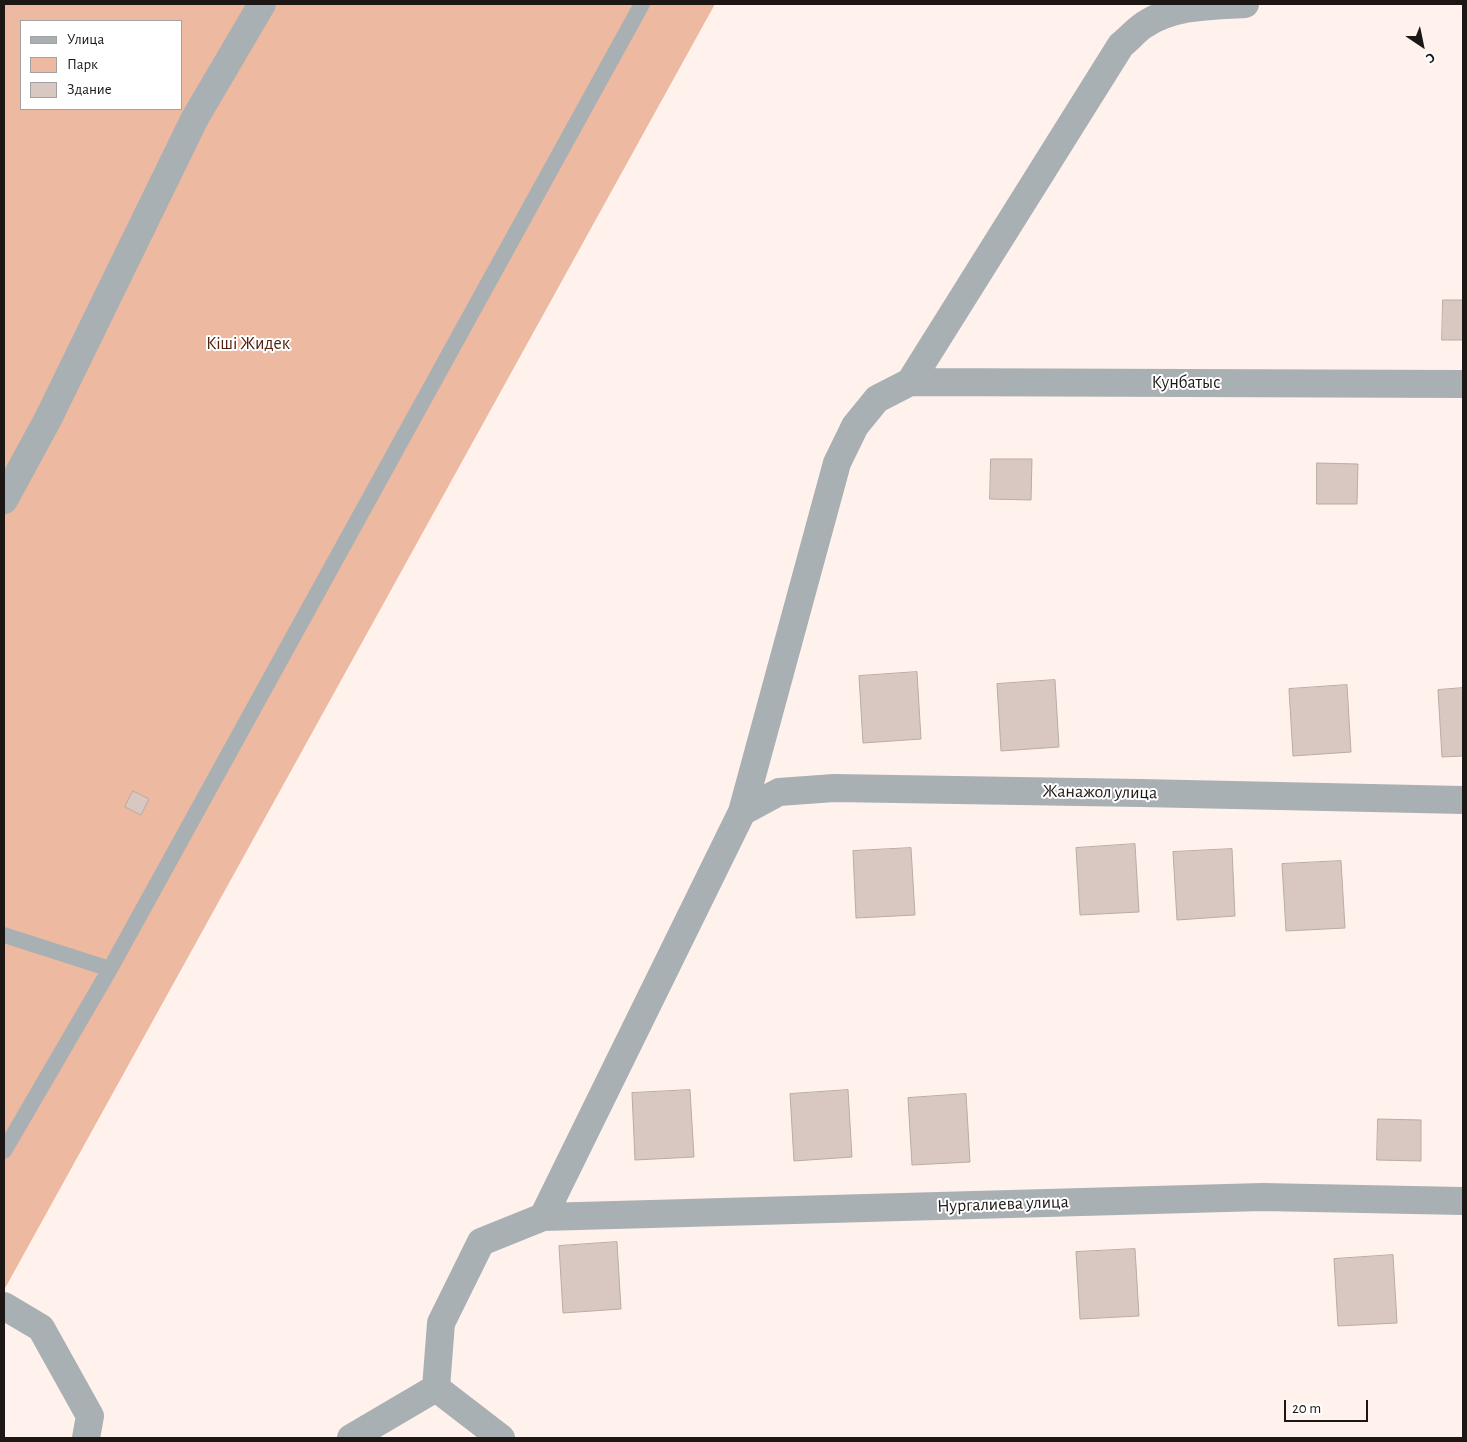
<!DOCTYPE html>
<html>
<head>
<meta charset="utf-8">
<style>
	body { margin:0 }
	#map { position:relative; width:1467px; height:1442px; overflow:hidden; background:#fff2ec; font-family:"Alegreya Sans",sans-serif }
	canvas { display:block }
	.frame { position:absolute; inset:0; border:5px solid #1c1714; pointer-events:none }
	.legend { position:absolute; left:20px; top:20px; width:162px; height:90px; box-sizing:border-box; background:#fff; border:1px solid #a4a2a1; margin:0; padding:6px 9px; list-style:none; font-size:15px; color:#1c1714 }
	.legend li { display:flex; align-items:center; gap:10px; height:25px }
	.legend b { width:25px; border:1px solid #a4a2a1 }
	.north { position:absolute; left:1397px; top:20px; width:50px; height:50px; -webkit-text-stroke:4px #fff; paint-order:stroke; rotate:146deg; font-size:14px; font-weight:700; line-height:20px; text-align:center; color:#1c1714 }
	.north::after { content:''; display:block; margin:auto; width:18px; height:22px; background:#1c1714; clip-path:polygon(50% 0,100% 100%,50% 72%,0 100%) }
	.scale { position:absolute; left:1284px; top:1400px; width:84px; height:22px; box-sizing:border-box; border:2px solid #1c1714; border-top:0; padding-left:6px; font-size:15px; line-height:18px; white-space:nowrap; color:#1c1714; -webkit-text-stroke:4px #fff; paint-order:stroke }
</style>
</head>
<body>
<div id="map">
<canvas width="1467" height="1442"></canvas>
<div class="frame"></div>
<ul class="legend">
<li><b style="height:6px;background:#a9b0b3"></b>Улица</li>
<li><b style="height:14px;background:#edb9a1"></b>Парк</li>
<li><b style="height:14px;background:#d8c8c1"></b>Здание</li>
</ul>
<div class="north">С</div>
<div class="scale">20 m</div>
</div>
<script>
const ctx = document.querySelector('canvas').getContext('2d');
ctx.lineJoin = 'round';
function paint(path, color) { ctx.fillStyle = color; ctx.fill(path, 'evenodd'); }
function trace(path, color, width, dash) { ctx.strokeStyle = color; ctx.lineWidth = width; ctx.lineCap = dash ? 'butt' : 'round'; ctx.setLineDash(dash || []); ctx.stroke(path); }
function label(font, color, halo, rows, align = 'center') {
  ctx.font = font + ' "Alegreya Sans",sans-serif'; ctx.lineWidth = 4; ctx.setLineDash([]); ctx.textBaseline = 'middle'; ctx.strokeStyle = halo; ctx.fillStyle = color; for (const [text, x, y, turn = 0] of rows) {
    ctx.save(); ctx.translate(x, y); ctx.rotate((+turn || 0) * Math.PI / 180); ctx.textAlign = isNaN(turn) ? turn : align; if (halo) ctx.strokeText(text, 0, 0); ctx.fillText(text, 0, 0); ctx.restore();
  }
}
paint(new Path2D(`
	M 4,4 L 715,4 L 4,1290 ZM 21,21 L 181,21 L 181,109 L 21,109 Z`), '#edb9a1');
const building = new Path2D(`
	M 1443,300 L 1463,300 L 1463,340 L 1442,340 Z
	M 991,459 L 1032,459 L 1031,500 L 990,499 Z
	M 1317,463 L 1358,464 L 1357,504 L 1317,504 Z
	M 917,672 L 921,739 L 863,743 L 859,676 Z
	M 1055,680 L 1059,747 L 1001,751 L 997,684 Z
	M 1347,685 L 1351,752 L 1293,756 L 1289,689 Z
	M 1463,688 L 1463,756 L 1442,757 L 1438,690 Z
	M 133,791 L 149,799 L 141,815 L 125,807 Z
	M 1135,844 L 1139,912 L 1080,915 L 1076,848 Z
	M 911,848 L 915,915 L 856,918 L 853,851 Z
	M 1232,849 L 1235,916 L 1177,920 L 1173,852 Z
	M 1341,861 L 1345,928 L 1286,931 L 1282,864 Z
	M 690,1090 L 694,1157 L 635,1160 L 632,1093 Z
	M 848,1090 L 852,1157 L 794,1161 L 790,1094 Z
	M 966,1094 L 970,1162 L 912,1165 L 908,1098 Z
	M 1378,1119 L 1421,1120 L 1421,1161 L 1377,1160 Z
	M 617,1242 L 621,1309 L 563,1313 L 559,1246 Z
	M 1135,1249 L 1139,1316 L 1080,1319 L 1076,1252 Z
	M 1393,1255 L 1397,1323 L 1338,1326 L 1334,1259 Z`);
paint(building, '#d8c8c1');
trace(building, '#baaba4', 1);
trace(new Path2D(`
	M 4,935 L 110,969
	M 4,1151 L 110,969 L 642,4`), '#a9b0b3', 16);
trace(new Path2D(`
	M 910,382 L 1463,384
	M 4,500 L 48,419 L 195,118 L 262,4
	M 742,812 L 779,792 L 834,788 L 1141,793 L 1463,800
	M 543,1217 L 1262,1197 L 1463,1201
	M 4,1306 L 41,1328 L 90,1416 L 86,1438
	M 436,1388 L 501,1438
	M 351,1438 L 436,1388 L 441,1323 L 481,1242 L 543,1217 L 742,812 L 837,463 L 855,426 L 877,399 L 910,382 L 1121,45 C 1129,39 1136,30 1144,25 C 1174,5 1211,6 1245,4`), '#a9b0b3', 28);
label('18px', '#4e240f', '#fff', [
	["Кіші Жидек",248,344]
]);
label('18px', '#1c1714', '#fff', [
	["Кунбатыс",1186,383],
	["Жанажол улица",1100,792,1],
	["Нургалиева улица",1003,1204,-2]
]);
</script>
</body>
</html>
